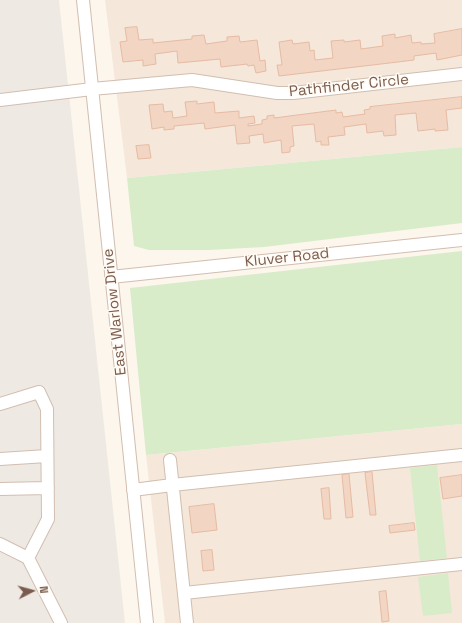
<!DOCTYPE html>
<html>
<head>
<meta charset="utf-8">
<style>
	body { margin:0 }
	#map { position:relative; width:462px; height:623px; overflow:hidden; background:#fdf6ec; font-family:"Space Grotesk",sans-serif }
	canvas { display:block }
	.north { position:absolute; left:12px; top:571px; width:40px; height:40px; -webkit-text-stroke:3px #fffaf3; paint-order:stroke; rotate:84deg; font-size:11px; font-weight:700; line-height:16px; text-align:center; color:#7a5c4d }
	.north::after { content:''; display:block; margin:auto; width:14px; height:18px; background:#7a5c4d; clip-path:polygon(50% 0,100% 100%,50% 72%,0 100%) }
</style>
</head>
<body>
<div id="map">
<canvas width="462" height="623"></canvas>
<div class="north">N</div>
</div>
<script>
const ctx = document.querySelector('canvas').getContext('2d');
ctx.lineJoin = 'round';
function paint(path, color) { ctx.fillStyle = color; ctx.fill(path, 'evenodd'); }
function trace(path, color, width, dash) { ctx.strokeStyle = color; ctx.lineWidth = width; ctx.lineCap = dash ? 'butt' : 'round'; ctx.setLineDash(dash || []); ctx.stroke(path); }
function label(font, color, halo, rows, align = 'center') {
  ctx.font = font + ' "Space Grotesk",sans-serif'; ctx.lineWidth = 3; ctx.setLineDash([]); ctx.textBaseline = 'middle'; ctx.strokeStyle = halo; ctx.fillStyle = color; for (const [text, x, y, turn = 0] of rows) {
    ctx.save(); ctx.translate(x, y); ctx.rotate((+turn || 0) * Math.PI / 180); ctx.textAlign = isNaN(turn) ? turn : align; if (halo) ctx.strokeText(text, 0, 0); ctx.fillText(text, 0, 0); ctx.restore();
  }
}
paint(new Path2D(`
	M 105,0 L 462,0 L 462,147 L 127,178 Z
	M 462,424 L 462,623 L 165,623 L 146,455 Z`), '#f5e8da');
paint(new Path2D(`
	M 0,0 L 59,0 L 125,623 L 0,623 Z`), '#efe9e4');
paint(new Path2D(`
	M 462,147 L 462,223 L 264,247 L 209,250 L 149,250 L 134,246 L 127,178 Z
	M 462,251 L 462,424 L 146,455 L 130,288 Z
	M 437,465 L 447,558 L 420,561 L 410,468 Z
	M 448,573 L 452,613 L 423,616 L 418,577 Z`), '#d8ecc9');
const building = new Path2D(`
	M 137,27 L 139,40 L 153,39 L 153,43 L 192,39 L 192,36 L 204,35 L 206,44 L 227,41 L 227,37 L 239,36 L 240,42 L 257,40 L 260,61 L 265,60 L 266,71 L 256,73 L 254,65 L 248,66 L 247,64 L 221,67 L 220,59 L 178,63 L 177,51 L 155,54 L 156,64 L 143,66 L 143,60 L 123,62 L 120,42 L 127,41 L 125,28 Z
	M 462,29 L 462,55 L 437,60 L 436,53 L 414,56 L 414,60 L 398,62 L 279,76 L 277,65 L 282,65 L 279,42 L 292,40 L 293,44 L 309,42 L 310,51 L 314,50 L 315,60 L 333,58 L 331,41 L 344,40 L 344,42 L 360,40 L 361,49 L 383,46 L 382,36 L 395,34 L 395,38 L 411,35 L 412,43 L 421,42 L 421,44 L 435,43 L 434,34 Z
	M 462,97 L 462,108 L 446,110 L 448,130 L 435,131 L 435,129 L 418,131 L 416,113 L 395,115 L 396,135 L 384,136 L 383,131 L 367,133 L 366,124 L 344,127 L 345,135 L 328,137 L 329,145 L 321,145 L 321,141 L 316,142 L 314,124 L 292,126 L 294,146 L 290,147 L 290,152 L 282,153 L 281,140 L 264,143 L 263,134 L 249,136 L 250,143 L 237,144 L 235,125 L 205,129 L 204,123 L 174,126 L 174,129 L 164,130 L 164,127 L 152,129 L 149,105 L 163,104 L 164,112 L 172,111 L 173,118 L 187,116 L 185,102 L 197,101 L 197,104 L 214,102 L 215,113 L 239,111 L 239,118 L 254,116 L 255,123 L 248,124 L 248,126 L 262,124 L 262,120 L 267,119 L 267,116 L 274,115 L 274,118 L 336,110 L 336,113 L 342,112 L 343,117 L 365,114 L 364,110 L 370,109 L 370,107 Z
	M 149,145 L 151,158 L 138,159 L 136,146 Z
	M 372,472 L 376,515 L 370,515 L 365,473 Z
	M 349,474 L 353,517 L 346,518 L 342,475 Z
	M 462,475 L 462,496 L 443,499 L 440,478 Z
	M 329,488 L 331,519 L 324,519 L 321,489 Z
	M 214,504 L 217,530 L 192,533 L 189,507 Z
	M 414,523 L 415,530 L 390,533 L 389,526 Z
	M 212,550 L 214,570 L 203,571 L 201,551 Z
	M 386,591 L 389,621 L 382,622 L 379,592 Z`);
paint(building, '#f3d5c3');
trace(building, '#e6bba3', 1);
const minor = new Path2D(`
	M 83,0 L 147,623
	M 0,100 L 92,89 L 192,80 L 277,93 L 293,93 L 462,74
	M 111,277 L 462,240
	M 0,404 L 39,392 L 47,409 L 48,519 L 28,558 L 61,623
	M 0,459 L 47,456
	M 170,460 L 187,623
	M 0,489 L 48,488
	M 133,490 L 172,485 L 462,455
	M 0,544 L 28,558
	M 184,593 L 462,564`);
trace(minor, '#d1beb0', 14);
trace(minor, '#fff', 12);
label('15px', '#7a5c4d', '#fffaf3', [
	["Pathfinder Circle",349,86,-6],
	["Kluver Road",287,258,-6],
	["East Warlow Drive",115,312,-96]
]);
</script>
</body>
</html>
